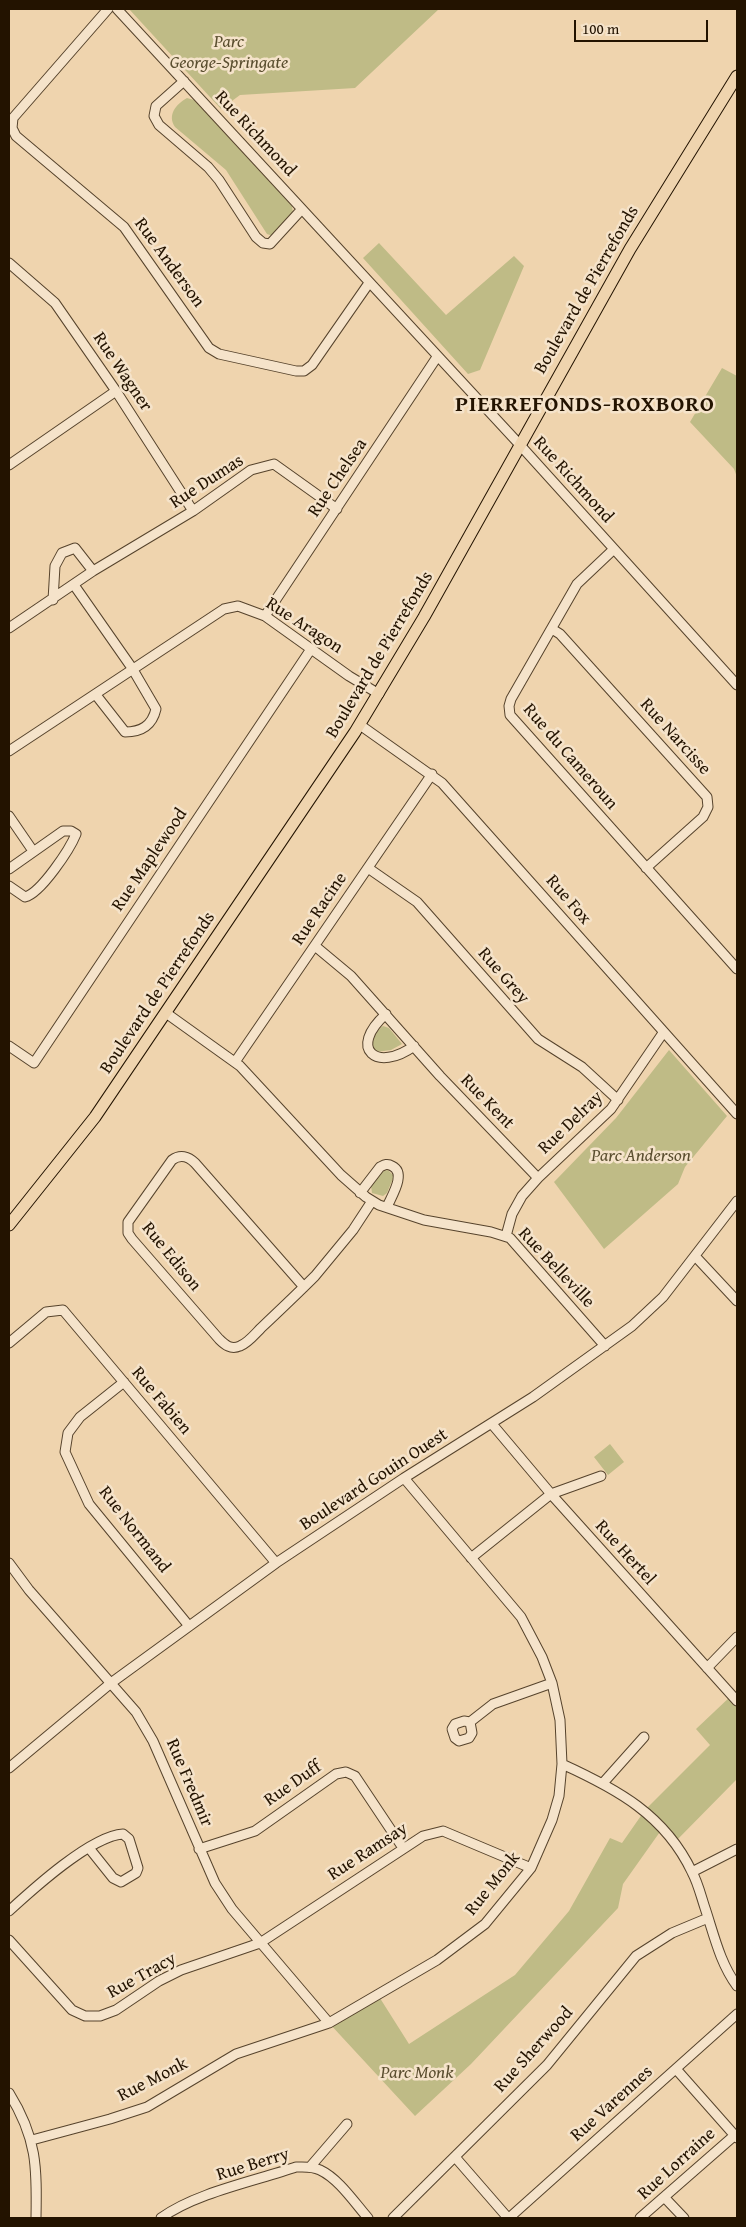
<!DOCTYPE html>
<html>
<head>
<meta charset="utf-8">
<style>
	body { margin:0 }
	#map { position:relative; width:746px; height:2227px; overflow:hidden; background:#efd4ae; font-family:"Gentium Book Plus",serif }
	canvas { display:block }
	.frame { position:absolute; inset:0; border:10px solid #231300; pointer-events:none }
	.scale { position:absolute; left:574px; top:20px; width:134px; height:22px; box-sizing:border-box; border:2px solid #231300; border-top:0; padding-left:6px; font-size:15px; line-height:18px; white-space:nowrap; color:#231300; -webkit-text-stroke:4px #f5e3ca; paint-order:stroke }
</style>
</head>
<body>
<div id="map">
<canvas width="746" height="2227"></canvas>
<div class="frame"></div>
<div class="scale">100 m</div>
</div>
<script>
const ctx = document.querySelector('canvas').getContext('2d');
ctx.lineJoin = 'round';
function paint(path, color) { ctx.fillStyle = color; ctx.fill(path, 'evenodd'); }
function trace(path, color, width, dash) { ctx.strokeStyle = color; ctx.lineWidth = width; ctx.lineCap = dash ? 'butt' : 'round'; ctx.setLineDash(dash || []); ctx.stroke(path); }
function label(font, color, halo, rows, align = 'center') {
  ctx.font = font + ' "Gentium Book Plus",serif'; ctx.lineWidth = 5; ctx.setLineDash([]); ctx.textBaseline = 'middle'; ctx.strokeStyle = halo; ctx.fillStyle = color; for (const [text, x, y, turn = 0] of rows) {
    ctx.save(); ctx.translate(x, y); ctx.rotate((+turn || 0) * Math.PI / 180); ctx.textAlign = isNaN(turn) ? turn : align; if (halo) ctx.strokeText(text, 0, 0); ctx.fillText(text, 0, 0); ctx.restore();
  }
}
paint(new Path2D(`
	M 129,9 L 439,9 L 355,88 L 240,95 L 221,109 Z
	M 187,98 L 194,100 L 292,206 L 293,213 L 273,236 L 267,234 L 226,170 L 175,127 C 167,115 176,104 187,98 Z
	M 379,243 L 446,315 L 514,256 L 524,266 L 480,370 L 468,374 L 363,258 Z
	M 722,368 L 737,376 L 737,477 L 734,469 L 690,422 Z
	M 383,1026 L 389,1028 L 402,1044 L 391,1050 L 376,1052 L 372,1048 C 373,1040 376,1030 383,1026 Z
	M 669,1050 L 727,1116 L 685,1167 L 678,1184 L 604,1249 L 554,1182 L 616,1118 Z
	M 388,1170 L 394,1176 L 387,1193 L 383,1196 L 372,1193 L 371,1186 L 383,1171 Z
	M 610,1444 L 624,1462 L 608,1475 L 594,1457 Z
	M 732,1695 L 737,1701 L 737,1779 L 674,1843 L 662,1829 L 623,1884 L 618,1908 L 471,2064 L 415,2116 L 329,2023 L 378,1995 L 409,2044 L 515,1975 L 569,1911 L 610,1838 L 622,1843 L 645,1810 L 710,1745 L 696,1729 Z`), '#bfbb86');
const minor = new Path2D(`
	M 108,9 L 13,118 L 12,128 L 16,136 L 124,227 L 209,348 L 219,354 L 296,371 L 304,371 L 312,365 L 369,283
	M 117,9 L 520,445 L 737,685
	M 184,81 L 156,106 L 154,116 L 159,125 L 208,167 L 219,180 L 256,237 L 263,243 L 270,244 L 302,209
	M 9,263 L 55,303 L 116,391 L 193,511
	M 9,465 L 116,391
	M 614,549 L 577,584 L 511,699 L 509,706 L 510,715 L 737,969
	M 74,585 L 132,668 L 156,709 C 152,726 141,732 125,732 L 96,695
	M 53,600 L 55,566 L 62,553 L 75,548 L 93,571
	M 265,616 L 437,357
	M 9,628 L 93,571 L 193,511 L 251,470 L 274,464 L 337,509
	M 552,629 L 560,634 L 707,797 L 708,807 L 703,817 L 646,868
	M 360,725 L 442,783 L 737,1114
	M 9,751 L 224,609 L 238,606 L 265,616 L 349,676 L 379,694
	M 9,816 L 33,851
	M 368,868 L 417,902 L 538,1039 L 582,1067 L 618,1100
	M 9,869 L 63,831 L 71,831 L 76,834 C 70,849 41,893 25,897 L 9,886
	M 315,946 L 351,976 L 440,1076 L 538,1178
	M 166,1013 L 240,1066 L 341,1175 L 366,1197 L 379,1205 L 424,1220 L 491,1232 L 510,1238 L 605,1346
	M 386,1014 C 347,1049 377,1073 414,1046
	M 9,1046 L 34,1063 L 311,649
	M 235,1062 L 432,774
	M 360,1193 L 380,1167 C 384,1165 387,1163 392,1166 C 407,1173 391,1197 387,1207
	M 506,1236 L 512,1214 L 522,1196 L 538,1178 L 611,1109 L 663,1033
	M 695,1256 L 737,1301
	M 304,1287 L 195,1163 C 188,1156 180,1154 172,1160 L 128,1222 L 128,1233 L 132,1239 L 219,1339 C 225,1345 231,1350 240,1346 C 248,1343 255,1334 261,1328 C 279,1311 297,1294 315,1276 L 353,1230 L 372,1201
	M 9,1343 L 46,1312 L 63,1310 L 276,1563
	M 124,1382 L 80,1417 L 68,1433 L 65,1452 L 89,1504 L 189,1626
	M 492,1424 L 551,1494 L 737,1701
	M 471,1558 L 551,1494 L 601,1476
	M 9,1563 L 29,1590 L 136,1712 L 153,1741 L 215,1883 L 232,1909 L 329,2023
	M 707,1668 L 737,1637
	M 464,1721 L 470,1722 L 472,1733 L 469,1738 L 459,1741 L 455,1738 L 452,1729 L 455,1724 Z
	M 470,1722 L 493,1704 L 552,1683
	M 562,1764 C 617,1789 665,1815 692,1872 C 698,1883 701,1896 705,1908 C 714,1935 720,1963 737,1986
	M 9,1768 L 111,1683 L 276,1563 L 404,1478 L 533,1397 L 632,1326 L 663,1297 L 737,1201
	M 603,1783 L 644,1737
	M 199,1849 L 255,1831 L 336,1774 L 346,1772 L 355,1776 L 403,1848
	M 692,1872 L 737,1849
	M 9,1911 C 33,1889 91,1836 123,1834 L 129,1839 L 138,1868 L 136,1873 L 121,1882 L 113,1878 L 89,1848
	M 9,1940 L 72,2010 L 85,2016 L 100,2016 L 116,2010 L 159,1981 L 181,1970 L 260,1943 L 423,1836 L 443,1831 L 531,1868
	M 676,2069 L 737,2138
	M 9,2093 C 37,2138 37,2167 36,2218
	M 32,2140 L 110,2119 L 147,2107 L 236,2054 L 329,2023 L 437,1960 L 485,1924 L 531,1868 L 552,1820 L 559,1796 L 562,1764 L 560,1720 L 552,1683 L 542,1657 L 521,1617 L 404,1478
	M 455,2157 L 508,2218
	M 310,2167 L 347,2124
	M 664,2197 L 684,2218
	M 161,2218 C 195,2193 255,2181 296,2167 C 304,2167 312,2166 320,2170 C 339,2179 354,2202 368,2218
	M 393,2218 L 547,2065 L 636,1956 L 672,1933 L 708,1918
	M 509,2218 L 737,2014
	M 640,2218 L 735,2135`);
const major = new Path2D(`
	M 9,1225 L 95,1117 L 355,732 L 424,617 L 630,249 L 737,76`);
trace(minor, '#56432c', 11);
trace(major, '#231300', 13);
trace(minor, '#f5e3ca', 9);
trace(major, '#efd4ae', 11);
label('italic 18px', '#5a4e2f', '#f5e3ca', [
	["Parc",229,42],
	["George-Springate",229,63],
	["Parc Anderson",641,1156],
	["Parc Monk",417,2073]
]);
label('18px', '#231300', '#f5e3ca', [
	["Rue Richmond",255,134,47],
	["Rue Anderson",169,263,54],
	["Boulevard de Pierrefonds",587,290,-60],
	["Rue Wagner",122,372,56],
	["Rue Chelsea",338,478,-56],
	["Rue Richmond",573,480,48],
	["Rue Dumas",207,482,-33],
	["Rue Aragon",304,626,33],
	["Boulevard de Pierrefonds",380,655,-59],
	["Rue Narcisse",675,737,48],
	["Rue du Cameroun",570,757,49],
	["Rue Maplewood",150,860,-56],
	["Rue Fox",568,900,49],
	["Rue Racine",320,909,-56],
	["Rue Grey",503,976,49],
	["Boulevard de Pierrefonds",158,993,-56],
	["Rue Kent",487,1102,46],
	["Rue Delray",571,1123,-44],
	["Rue Edison",171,1257,51],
	["Rue Belleville",556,1268,47],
	["Rue Fabien",161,1401,50],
	["Boulevard Gouin Ouest",374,1480,-33],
	["Rue Normand",134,1530,52],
	["Rue Hertel",625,1553,48],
	["Rue Fredmir",189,1783,67],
	["Rue Duff",293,1784,-35],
	["Rue Ramsay",368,1852,-33],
	["Rue Monk",493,1884,-51],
	["Rue Tracy",142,1976,-29],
	["Rue Sherwood",534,2050,-48],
	["Rue Monk",153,2080,-27],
	["Rue Varennes",612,2104,-42],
	["Rue Lorraine",677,2164,-42],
	["Rue Berry",253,2165,-17]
]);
ctx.letterSpacing = '1px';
label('bold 22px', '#231300', '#f5e3ca', [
	["PIERREFONDS-ROXBORO",585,405]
]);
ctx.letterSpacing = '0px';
</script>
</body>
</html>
